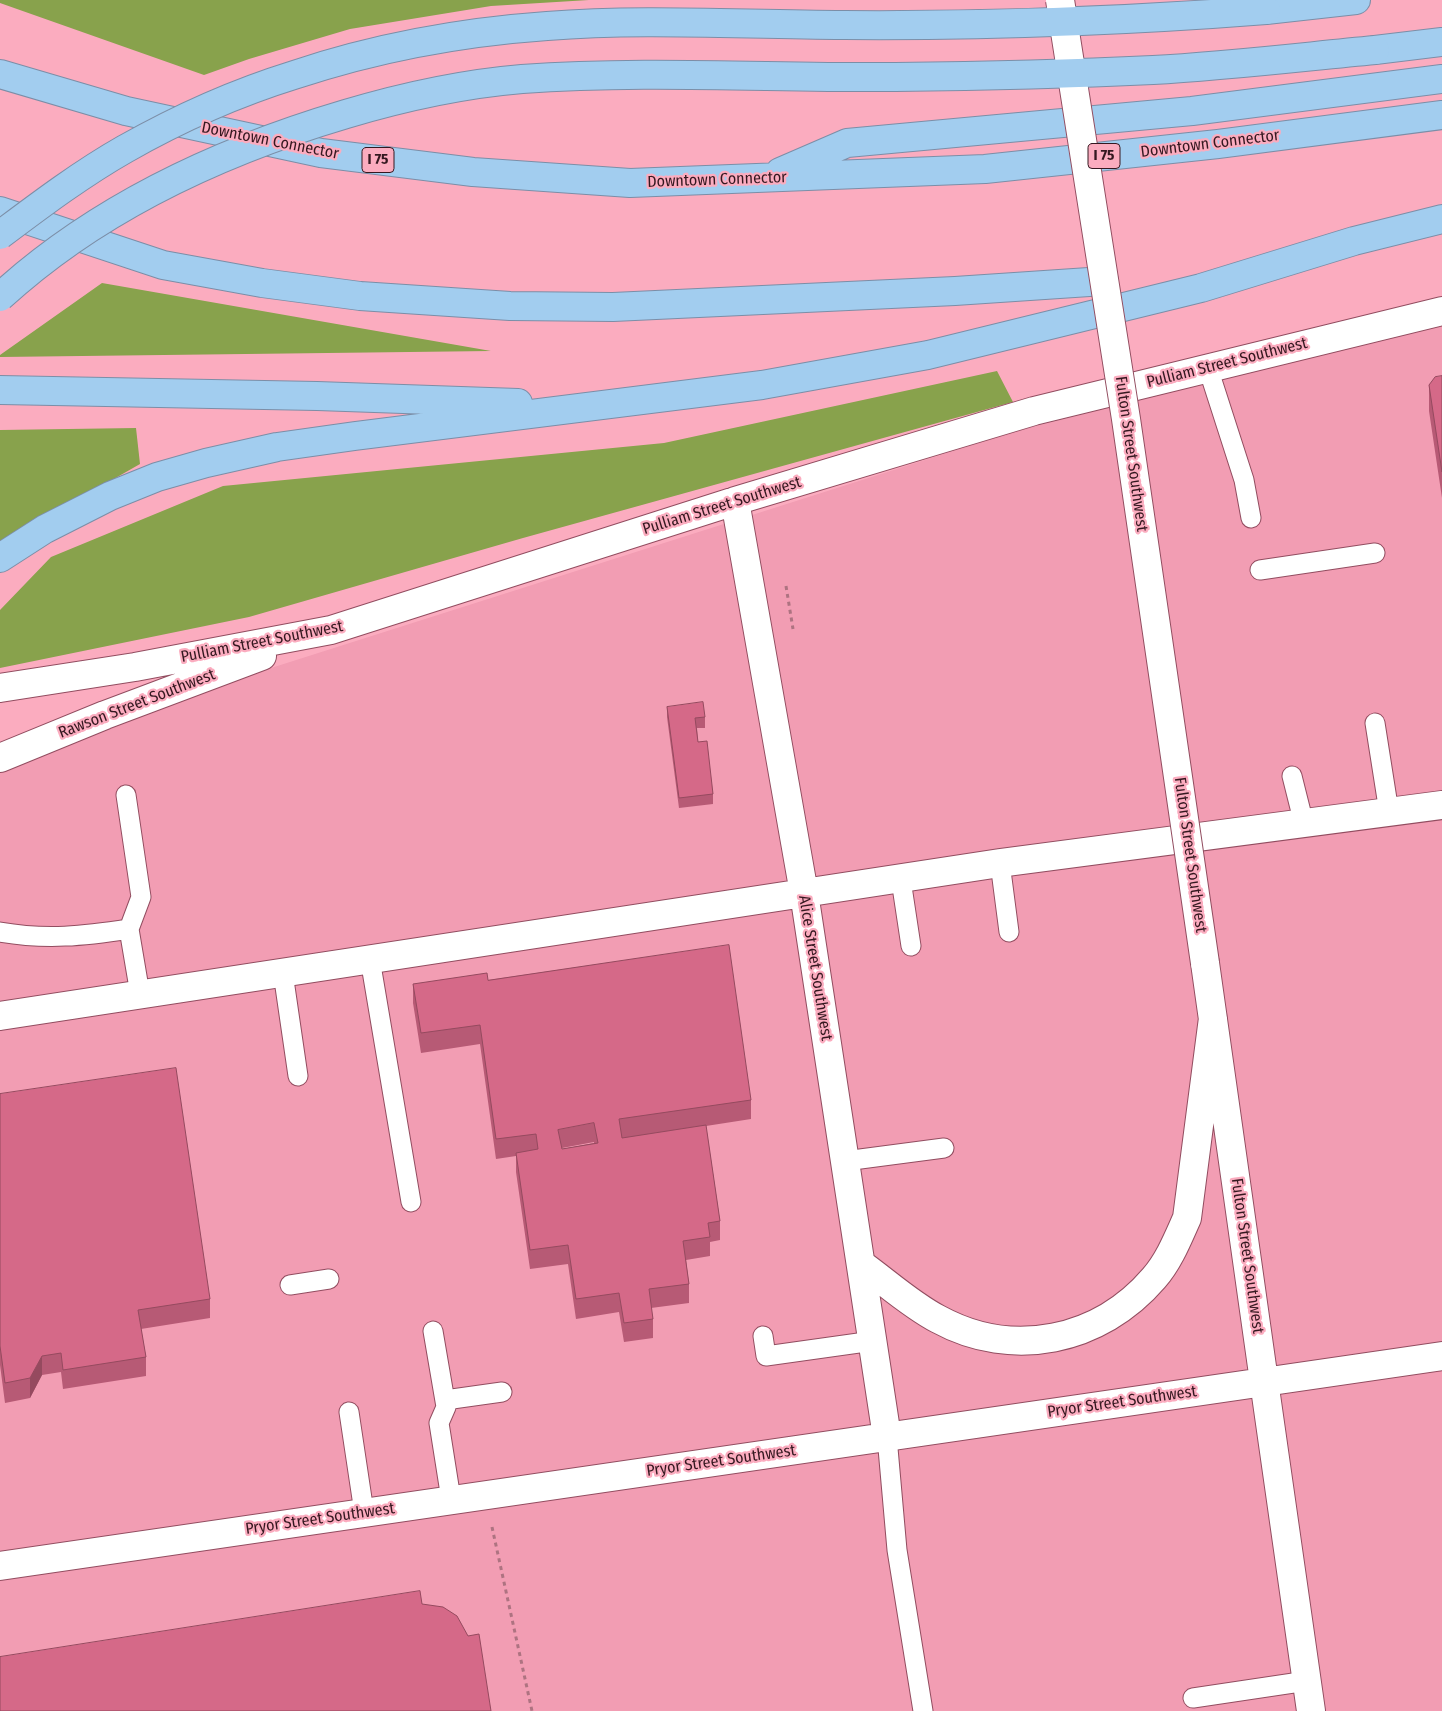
<!DOCTYPE html>
<html>
<head>
<meta charset="utf-8">
<style>
	body { margin:0 }
	canvas { display:block; background:#fbacbf }
</style>
</head>
<body>
<canvas width="1442" height="1711"></canvas>
<script>
const ctx = document.querySelector('canvas').getContext('2d');
ctx.lineJoin = 'round';
function paint(path, color) { ctx.fillStyle = color; ctx.fill(path, 'evenodd'); }
function trace(path, color, width, dash) { ctx.strokeStyle = color; ctx.lineWidth = width; ctx.lineCap = dash ? 'butt' : 'round'; ctx.setLineDash(dash || []); ctx.stroke(path); }
function label(font, color, halo, rows, align = 'center') {
  ctx.font = font + ' "Fira Sans Condensed",sans-serif'; ctx.lineWidth = 4.5; ctx.setLineDash([]); ctx.textBaseline = 'middle'; ctx.strokeStyle = halo; ctx.fillStyle = color; for (const [text, x, y, turn = 0] of rows) {
    ctx.save(); ctx.translate(x, y); ctx.rotate((+turn || 0) * Math.PI / 180); ctx.textAlign = isNaN(turn) ? turn : align; if (halo) ctx.strokeText(text, 0, 0); ctx.fillText(text, 0, 0); ctx.restore();
  }
}
paint(new Path2D(`
	M 1442,323 L 1442,1711 L 0,1711 L 0,769 L 161,703 L 1013,432 Z`), '#f29db3');
paint(new Path2D(`
	M 0,0 L 589,0 L 491,6 L 350,29 L 249,59 L 204,75 L 0,3 Z
	M 102,283 L 491,351 L 0,357 L 0,355 Z
	M 997,371 L 1013,402 L 523,538 L 249,617 L 0,668 L 0,610 L 51,557 L 223,486 L 664,443 Z
	M 136,428 L 140,464 L 0,544 L 0,430 Z`), '#88a24c');
const service = new Path2D(`
	M 1208,368 L 1244,480 L 1251,518
	M 1260,570 L 1375,553
	M 1375,723 L 1389,812
	M 1292,776 L 1304,824
	M 126,795 L 141,897 L 129,929 L 140,994
	M 1000,863 L 1009,932
	M 901,880 L 911,946
	M 0,932 C 46,940 84,936 129,929
	M 370,959 L 411,1202
	M 283,973 L 298,1076
	M 845,1161 L 944,1148
	M 290,1285 L 329,1279
	M 433,1331 L 446,1407 L 439,1423 L 451,1499
	M 763,1336 L 766,1356 L 873,1341
	M 445,1400 L 502,1392
	M 349,1412 L 364,1512
	M 887,1437 L 897,1550 L 923,1711
	M 1193,1698 L 1307,1681`);
const tertiary = new Path2D(`
	M 1264,1381 L 1311,1711`);
const secondary = new Path2D(`
	M 735,501 L 804,893 L 887,1437
	M 0,688 L 135,667 L 331,630 L 735,501 L 1034,411 L 1442,311
	M 0,758 L 105,715 L 262,656
	M 1205,963 L 1264,1381
	M 0,1016 L 1000,863 L 1442,805
	M 861,1264 C 886,1282 911,1305 938,1319 C 1013,1360 1100,1341 1154,1278 C 1169,1261 1178,1238 1187,1218 L 1213,1018
	M 0,1566 L 1442,1356`);
const motorway = new Path2D(`
	M 1266,10 L 1356,0
	M 1375,50 L 1442,42
	M 0,74 L 126,111 L 321,153 L 473,172 L 630,183 L 985,169 L 1218,144 L 1442,115
	M 780,172 L 847,143 L 1192,111 L 1442,79
	M 0,211 L 163,265 L 262,283 L 360,296 L 510,306 L 613,307 L 955,291 L 1104,281
	M 0,390 L 317,396 L 518,403
	M 0,558 L 45,529 L 110,496 L 157,477 L 206,463 L 277,447 L 355,436 L 762,385 L 928,355 L 1201,288 L 1354,241 L 1442,219`);
trace(service, '#924d60', 21);
trace(tertiary, '#924d60', 30);
trace(secondary, '#924d60', 30);
trace(motorway, '#7c8ea7', 30);
trace(new Path2D(`
	M 786,586 L 793,629
	M 492,1527 L 532,1711`), '#ae7381', 3, [4, 4]);
trace(service, '#fff', 19);
trace(tertiary, '#fff', 28);
trace(secondary, '#fff', 28);
trace(motorway, '#a2cdef', 28);
const secondaryBridge = new Path2D(`
	M 1060,0 L 1126,419 L 1205,963`);
const motorwayBridge = new Path2D(`
	M 0,235 C 40,205 81,174 125,149 C 178,119 236,93 294,75 C 375,48 462,32 547,26 C 645,18 745,25 844,25 C 985,26 1126,21 1266,10
	M 0,297 C 97,208 221,151 346,114 C 403,97 462,84 522,79 C 646,70 771,78 895,77 C 981,76 1067,74 1153,70 C 1227,66 1301,57 1375,50`);
trace(secondaryBridge, '#924d60', 30, []);
trace(motorwayBridge, '#7c8ea7', 30, []);
trace(secondaryBridge, '#fff', 28);
trace(motorwayBridge, '#a2cdef', 28);
paint(new Path2D(`
	M 1442,376 L 1442,498 L 1429,411 L 1429,385 Z
	M 667,707 L 705,717 L 705,728 L 697,728 L 698,742 L 713,794 L 713,804 L 679,808 L 667,717 Z
	M 488,980 L 751,1100 L 751,1119 L 706,1126 L 720,1221 L 720,1240 L 710,1242 L 710,1256 L 686,1260 L 689,1284 L 689,1303 L 651,1308 L 653,1319 L 653,1338 L 624,1342 L 619,1312 L 576,1319 L 568,1264 L 530,1269 L 516,1172 L 516,1156 L 496,1159 L 480,1044 L 421,1053 L 413,1003 L 413,984 ZM 594,1142 L 594,1143 L 562,1149 L 562,1148 Z
	M 0,1094 L 210,1299 L 210,1318 L 141,1329 L 146,1357 L 146,1376 L 63,1389 L 61,1372 L 42,1375 L 30,1398 L 5,1403 L 0,1365 Z`), '#b75a75');
paint(new Path2D(`
	M 42,1356 L 42,1375 L 30,1398 L 30,1378 Z`), '#954a5f');
const building = new Path2D(`
	M 1442,376 L 1442,472 L 1429,385 L 1435,377 Z
	M 703,702 L 705,717 L 695,718 L 698,742 L 707,741 L 713,794 L 679,798 L 667,707 Z
	M 729,945 L 751,1100 L 619,1119 L 622,1138 L 706,1125 L 720,1221 L 708,1223 L 710,1237 L 683,1241 L 689,1284 L 649,1289 L 653,1319 L 624,1323 L 619,1293 L 576,1299 L 568,1245 L 530,1250 L 516,1153 L 538,1149 L 536,1134 L 496,1139 L 480,1025 L 421,1033 L 413,984 L 487,973 L 488,980 ZM 594,1123 L 598,1143 L 562,1149 L 558,1130 Z
	M 176,1068 L 210,1299 L 138,1310 L 146,1357 L 63,1370 L 61,1353 L 42,1356 L 30,1378 L 5,1383 L 0,1346 L 0,1094 Z
	M 420,1591 L 422,1604 L 443,1607 L 457,1616 L 468,1636 L 479,1634 L 491,1711 L 0,1711 L 0,1657 Z`);
paint(building, '#d56988');
trace(building, '#954a5f', 1);
for (const [x, y, w] of [
	[1104,156,32],
	[378,160,32]
]) { const box = new Path2D(); box.roundRect(x - w / 2, y - 12.5, w, 25, 4); ctx.fillStyle = '#fbacbf'; ctx.fill(box); trace(box, '#351820', 1); }
label('bold 15px', '#351820', null, [
	["I 75",1104,156],
	["I 75",378,160]
]);
label('16px', '#351820', '#fbacbf', [
	["Downtown Connector",270,141,11],
	["Downtown Connector",1210,144,-7],
	["Downtown Connector",717,180,-2],
	["Pulliam Street Southwest",1227,363,-14],
	["Fulton Street Southwest",1131,454,82],
	["Pulliam Street Southwest",722,506,-17],
	["Pulliam Street Southwest",262,642,-11],
	["Rawson Street Southwest",137,704,-21],
	["Fulton Street Southwest",1190,855,82],
	["Alice Street Southwest",815,968,81],
	["Fulton Street Southwest",1247,1256,82],
	["Pryor Street Southwest",1122,1402,-8],
	["Pryor Street Southwest",721,1461,-8],
	["Pryor Street Southwest",320,1519,-8]
]);
</script>
</body>
</html>
